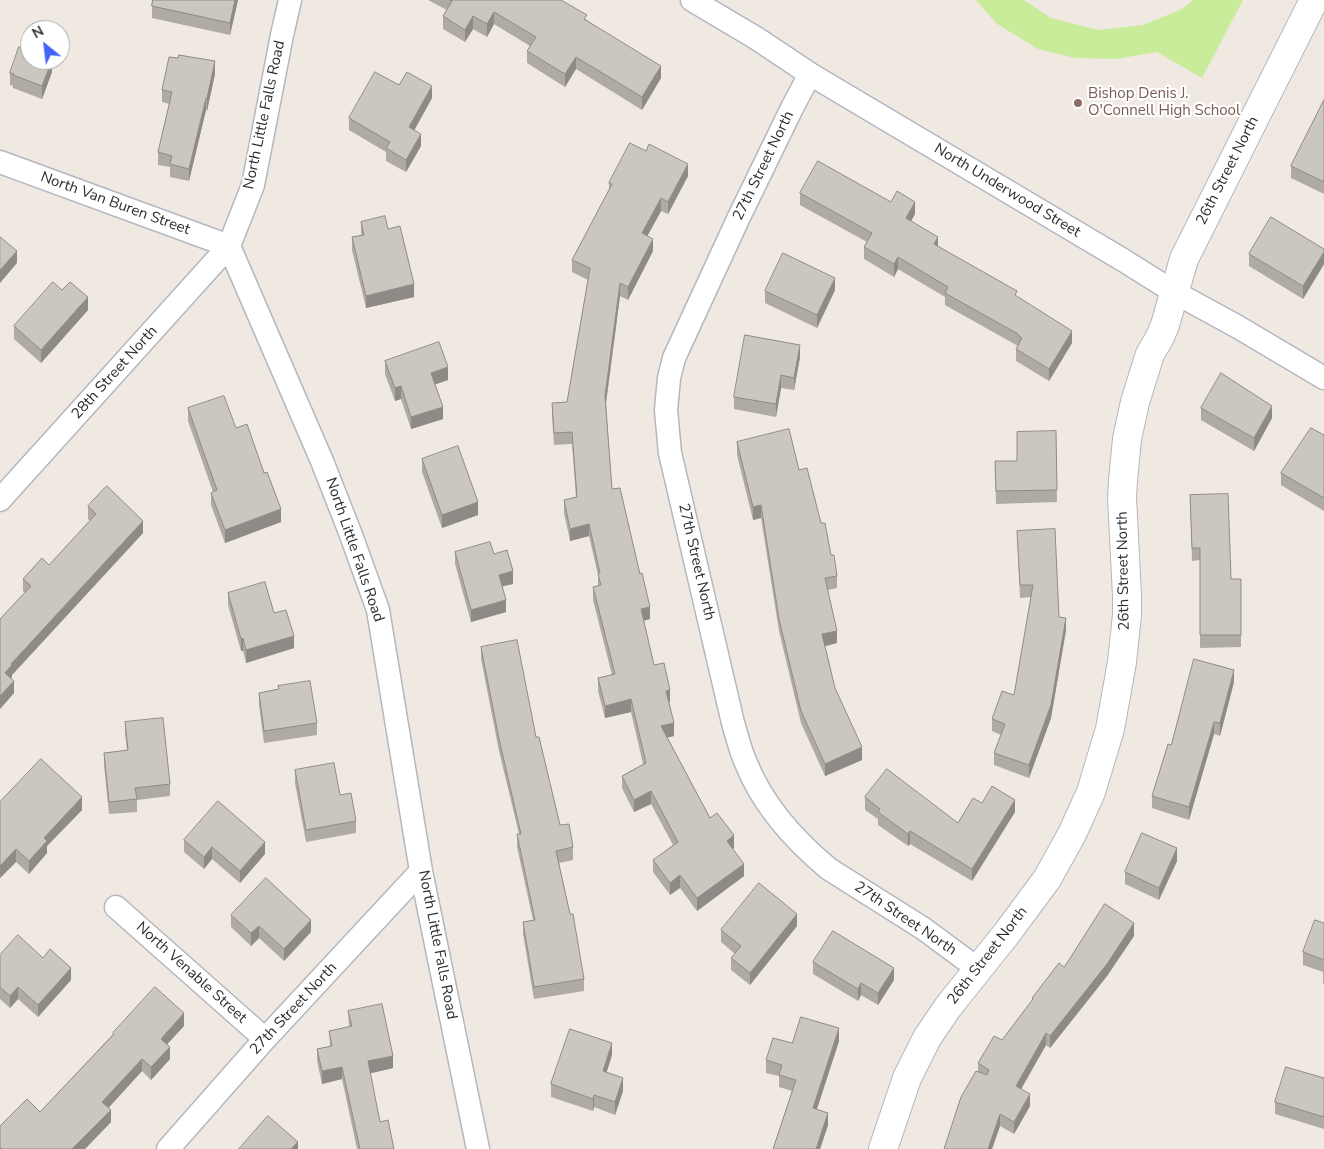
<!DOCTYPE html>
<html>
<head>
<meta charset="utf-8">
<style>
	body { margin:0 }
	#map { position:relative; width:1324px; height:1149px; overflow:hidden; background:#efe9e1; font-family:"Nunito Sans",sans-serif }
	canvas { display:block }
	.north { position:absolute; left:20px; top:20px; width:50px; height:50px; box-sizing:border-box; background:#fff; border:1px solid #ababab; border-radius:50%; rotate:331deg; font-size:14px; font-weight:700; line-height:20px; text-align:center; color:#2e2e2e }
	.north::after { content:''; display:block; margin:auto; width:18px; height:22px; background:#4264fb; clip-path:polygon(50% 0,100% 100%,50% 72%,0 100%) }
</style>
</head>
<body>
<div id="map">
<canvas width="1324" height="1149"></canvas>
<div class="north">N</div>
</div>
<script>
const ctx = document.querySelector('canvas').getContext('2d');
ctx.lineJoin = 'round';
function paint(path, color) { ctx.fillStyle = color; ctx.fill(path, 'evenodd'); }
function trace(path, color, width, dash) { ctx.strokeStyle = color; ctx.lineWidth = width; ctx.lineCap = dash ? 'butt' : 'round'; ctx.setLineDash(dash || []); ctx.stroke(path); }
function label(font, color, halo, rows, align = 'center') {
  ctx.font = font + ' "Nunito Sans",sans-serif'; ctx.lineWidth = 4.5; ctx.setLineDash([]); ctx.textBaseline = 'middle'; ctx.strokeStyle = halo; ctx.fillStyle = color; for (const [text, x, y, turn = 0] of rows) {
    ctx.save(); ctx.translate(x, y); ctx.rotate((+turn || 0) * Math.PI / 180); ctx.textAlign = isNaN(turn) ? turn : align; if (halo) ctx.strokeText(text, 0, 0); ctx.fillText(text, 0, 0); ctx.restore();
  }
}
paint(new Path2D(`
	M 976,0 L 1024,0 L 1051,18 L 1098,30 L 1143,25 L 1182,9 L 1193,0 L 1243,0 L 1202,78 L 1157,52 L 1116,59 L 1075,58 L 1038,49 L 997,24 Z`), '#c9ec9a');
const minor = new Path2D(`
	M 692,0 L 756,38 L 810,74 L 1123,260 L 1174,292 L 1238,327 L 1324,378
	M 810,74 L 792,108 L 739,217 L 674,358 L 669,378 L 666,410 L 670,453 L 733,723 C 737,736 740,750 746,763 C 763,806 794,840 829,869 L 924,929 L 978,969
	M 0,162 L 229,246
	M 229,246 L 322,461 L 351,535 L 378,610 L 421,871 L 478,1149
	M 0,500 L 229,246 L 253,185 L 282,35 L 290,0
	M 116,907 L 265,1039
	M 168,1149 L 265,1039 L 421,871`);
const tertiary = new Path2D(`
	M 883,1149 L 907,1078 L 927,1038 L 948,1007 L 1007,933 L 1047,879 L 1072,834 L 1091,792 L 1110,729 L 1122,662 L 1127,615 L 1127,596 L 1122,498 L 1123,480 L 1127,439 L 1135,402 L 1150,354 L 1160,337 L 1165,325 L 1184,259 L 1314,0`);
trace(minor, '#b4b7c1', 25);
trace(tertiary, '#b4b7c1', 30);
trace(minor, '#fff', 22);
trace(tertiary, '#fff', 28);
paint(new Path2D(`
	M 153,0 L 238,0 L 230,35 L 152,18 L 152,6 Z
	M 428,0 L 561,0 L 661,78 L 642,110 L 576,69 L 565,87 L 527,63 L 527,51 L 530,46 L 494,24 L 487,37 L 473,29 L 465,42 L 443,29 L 443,16 L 447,10 Z
	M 52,72 L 42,99 L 13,88 L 13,86 L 10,85 L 10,73 Z
	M 215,74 L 207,111 L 206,110 L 189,181 L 170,177 L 170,167 L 158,165 L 158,152 L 170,104 L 162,102 L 162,90 Z
	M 399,85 L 432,98 L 414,130 L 421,146 L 406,172 L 386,161 L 386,152 L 349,130 L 349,118 Z
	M 1324,100 L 1324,194 L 1291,178 L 1291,166 Z
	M 688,176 L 668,214 L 661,211 L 647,236 L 653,251 L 628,300 L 620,296 L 606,404 L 612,489 L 650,619 L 644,621 L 654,665 L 670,702 L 669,702 L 674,736 L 667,737 L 710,818 L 734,848 L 733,849 L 744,876 L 697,911 L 680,888 L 670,895 L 653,872 L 653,860 L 673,845 L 651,804 L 634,812 L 622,788 L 622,776 L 643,764 L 631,712 L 605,718 L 598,691 L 598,678 L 612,675 L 593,600 L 593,587 L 598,586 L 598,575 L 589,536 L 570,541 L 564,513 L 564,500 L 576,498 L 572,444 L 554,445 L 552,415 L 552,403 L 567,402 L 588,280 L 572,272 L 572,260 L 609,190 L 609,183 Z
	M 800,193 L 891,202 L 915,214 L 911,221 L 938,246 L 1017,297 L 1072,343 L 1049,381 L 1016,361 L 1016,349 L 1018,346 L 945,305 L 945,297 L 898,269 L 894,277 L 864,259 L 864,247 L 867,242 L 800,205 Z
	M 361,222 L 388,229 L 414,297 L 366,308 L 352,250 L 352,237 L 361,235 Z
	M 1324,249 L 1324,264 L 1303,299 L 1249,266 L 1249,254 Z
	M 62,290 L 88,310 L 41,363 L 14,339 L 14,326 Z
	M 835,290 L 817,328 L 765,303 L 765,291 Z
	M 800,357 L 794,390 L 781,388 L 776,417 L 734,409 L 734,397 Z
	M 385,361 L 448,380 L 435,384 L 443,419 L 411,429 L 401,399 L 395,401 L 385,374 Z
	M 188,408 L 236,428 L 264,473 L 281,522 L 225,543 L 211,505 L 211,493 L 213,492 L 188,421 Z
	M 1201,408 L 1272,418 L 1254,451 L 1201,420 Z
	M 1056,431 L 1057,502 L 996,504 L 995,461 L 1017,461 Z
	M 1324,435 L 1324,511 L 1281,485 L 1281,473 Z
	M 737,442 L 799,470 L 821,523 L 837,576 L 837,588 L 828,590 L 837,643 L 825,646 L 835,688 L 862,760 L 825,776 L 801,723 L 779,631 L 761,518 L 753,520 L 737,455 Z
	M 422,459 L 478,515 L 442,528 L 422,472 Z
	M 1190,495 L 1231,579 L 1241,579 L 1241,647 L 1200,648 L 1200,560 L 1192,561 Z
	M 88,506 L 143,533 L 12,675 L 12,677 L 11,678 L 14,693 L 0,709 L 0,619 L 25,593 L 23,591 L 23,579 L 49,565 L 90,521 L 88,519 Z
	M 1017,531 L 1066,630 L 1051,718 L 1029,778 L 994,765 L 994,753 L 1001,735 L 992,731 L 992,719 L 1014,695 L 1031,597 L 1020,598 Z
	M 455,552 L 513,584 L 502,586 L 506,612 L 471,622 L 455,564 Z
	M 228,593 L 274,613 L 294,648 L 246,663 L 243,651 L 241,651 L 228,605 Z
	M 481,647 L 536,737 L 560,825 L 573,847 L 573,860 L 559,863 L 584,979 L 584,991 L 534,999 L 523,934 L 523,922 L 533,920 L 517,847 L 517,834 L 519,834 L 499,751 L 481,659 Z
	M 1234,682 L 1220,736 L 1214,734 L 1189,820 L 1152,808 L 1152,796 Z
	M 278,686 L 317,723 L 317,735 L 264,743 L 259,705 L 259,693 L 278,689 Z
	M 125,722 L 170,784 L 170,796 L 137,800 L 137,812 L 109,814 L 104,765 L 104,753 L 127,750 L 125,734 Z
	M 295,770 L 340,795 L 356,821 L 356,833 L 306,842 L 295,783 Z
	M 865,797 L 958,823 L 982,803 L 1015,812 L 972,881 L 910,844 L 908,846 L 878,825 L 878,819 L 865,810 Z
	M 0,802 L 82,810 L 47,846 L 47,853 L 29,874 L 16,862 L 0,878 Z
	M 184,840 L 265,854 L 240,883 L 212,859 L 204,869 L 184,852 Z
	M 1177,861 L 1159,900 L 1125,884 L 1125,872 Z
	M 231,915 L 311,932 L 284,961 L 259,938 L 251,946 L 231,927 Z
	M 1324,923 L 1324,984 L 1323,984 L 1323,972 L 1303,965 L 1303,952 Z
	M 797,926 L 750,985 L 731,970 L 731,958 L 735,954 L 721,942 L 721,930 Z
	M 1134,936 L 1107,976 L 1050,1048 L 1046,1045 L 1021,1089 L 1030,1106 L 1014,1134 L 1000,1126 L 992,1149 L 944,1149 L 978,1072 L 978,1063 L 1002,1040 L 1032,1001 L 1032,998 L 1064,967 Z
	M 0,955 L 43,958 L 71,980 L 38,1017 L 18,999 L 10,1008 L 0,999 Z
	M 813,962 L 894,980 L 878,1005 L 861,995 L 858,1001 L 813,974 Z
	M 348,1011 L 393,1068 L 370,1073 L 380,1122 L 394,1149 L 357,1149 L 342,1079 L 322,1084 L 317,1061 L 317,1049 L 330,1046 L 329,1031 L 349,1027 Z
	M 184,1026 L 167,1044 L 170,1059 L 151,1080 L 142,1071 L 108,1108 L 111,1122 L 85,1149 L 0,1149 L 0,1126 L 40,1112 L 113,1034 L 113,1033 Z
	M 839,1041 L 817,1109 L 828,1125 L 820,1149 L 773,1149 L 792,1091 L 779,1087 L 779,1076 L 766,1073 L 766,1060 L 792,1043 Z
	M 612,1055 L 606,1073 L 623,1091 L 615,1115 L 594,1107 L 593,1111 L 551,1097 L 551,1084 Z
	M 1324,1078 L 1324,1129 L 1275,1114 L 1275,1102 Z`), '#afaba4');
paint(new Path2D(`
	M 235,0 L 238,0 L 230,35 L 230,23 Z
	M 494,12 L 494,24 L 487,37 L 487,24 Z
	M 473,16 L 473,29 L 465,42 L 465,30 Z
	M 576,57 L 576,69 L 565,87 L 565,74 Z
	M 52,60 L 52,72 L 42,99 L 42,86 Z
	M 215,61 L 215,74 L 207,111 L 207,98 Z
	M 661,66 L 661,78 L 642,110 L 642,97 Z
	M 432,86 L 432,98 L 409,140 L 409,127 Z
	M 206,98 L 206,110 L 189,181 L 189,169 Z
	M 421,134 L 421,146 L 406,172 L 406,160 Z
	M 688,164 L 688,176 L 668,214 L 668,202 Z
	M 661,198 L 661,211 L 642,246 L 642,233 Z
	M 915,202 L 915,214 L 906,230 L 906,218 Z
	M 938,237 L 938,249 L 934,244 Z
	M 653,239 L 653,251 L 628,300 L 628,287 Z
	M 17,251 L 17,263 L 0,283 L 0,270 Z
	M 1324,252 L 1324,264 L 1303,299 L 1303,286 Z
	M 898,257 L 898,269 L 894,277 L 894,264 Z
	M 835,278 L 835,290 L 817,328 L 817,315 Z
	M 620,283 L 620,296 L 605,409 L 605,396 Z
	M 414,284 L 414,297 L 366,308 L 366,296 Z
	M 88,297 L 88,310 L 41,363 L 41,350 Z
	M 1072,331 L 1072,343 L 1049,381 L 1049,369 Z
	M 800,345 L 800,357 L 794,390 L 794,378 Z
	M 448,367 L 448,380 L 431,386 L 431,373 Z
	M 781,375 L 781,388 L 776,417 L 776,404 Z
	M 401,386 L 401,399 L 395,401 L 395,388 Z
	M 1272,406 L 1272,418 L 1254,451 L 1254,438 Z
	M 443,407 L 443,419 L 411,429 L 411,417 Z
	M 478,502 L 478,515 L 442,528 L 442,515 Z
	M 761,505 L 761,518 L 753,520 L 753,507 Z
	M 281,509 L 281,522 L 225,543 L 225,530 Z
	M 143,521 L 143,533 L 12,675 L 12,677 L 5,685 L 5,673 L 11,664 Z
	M 589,524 L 589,536 L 570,541 L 570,529 Z
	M 513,571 L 513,584 L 499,587 L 499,575 Z
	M 506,600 L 506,612 L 471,622 L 471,610 Z
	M 650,607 L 650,619 L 641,621 L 641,609 Z
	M 1066,618 L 1066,630 L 1051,718 L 1029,778 L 1029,765 Z
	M 837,631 L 837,643 L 822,647 L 822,634 Z
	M 294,636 L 294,648 L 246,663 L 246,650 Z
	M 243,638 L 243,651 L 241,651 L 241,639 Z
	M 1234,670 L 1234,682 L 1220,736 L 1220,723 Z
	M 14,681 L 14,693 L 0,709 L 0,696 Z
	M 670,690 L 670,702 L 666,703 L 666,691 Z
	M 631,699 L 631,712 L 605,718 L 605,706 Z
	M 1214,722 L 1214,734 L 1189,820 L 1189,807 Z
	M 674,723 L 674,736 L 661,739 L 661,726 Z
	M 862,747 L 862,760 L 825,776 L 825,764 Z
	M 651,791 L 651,804 L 634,812 L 634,800 Z
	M 82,797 L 82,810 L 47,846 L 47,853 L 29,874 L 29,861 L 44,838 Z
	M 1015,800 L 1015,812 L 972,881 L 972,869 Z
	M 910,831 L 910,844 L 908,846 L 908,834 Z
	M 734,835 L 734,848 L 727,853 L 727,841 Z
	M 265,842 L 265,854 L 240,883 L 240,871 Z
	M 212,847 L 212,859 L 204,869 L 204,857 Z
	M 1177,848 L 1177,861 L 1159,900 L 1159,888 Z
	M 16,849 L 16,862 L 0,878 L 0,866 Z
	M 744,864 L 744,876 L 697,911 L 697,898 Z
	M 680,875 L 680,888 L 670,895 L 670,883 Z
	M 797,914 L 797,926 L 750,985 L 750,973 Z
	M 311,920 L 311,932 L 284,961 L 284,949 Z
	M 1134,923 L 1134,936 L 1107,976 L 1050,1048 L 1050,1036 Z
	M 259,926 L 259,938 L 251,946 L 251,933 Z
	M 71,968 L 71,980 L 38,1017 L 38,1005 Z
	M 894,968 L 894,980 L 878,1005 L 878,993 Z
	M 861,983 L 861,995 L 858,1001 L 858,989 Z
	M 18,987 L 18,999 L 10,1008 L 10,996 Z
	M 184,1013 L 184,1026 L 161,1051 L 161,1039 Z
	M 839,1028 L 839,1041 L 813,1121 L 813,1108 Z
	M 1046,1033 L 1046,1045 L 1016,1098 L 1016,1086 Z
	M 612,1043 L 612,1055 L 603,1084 L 603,1071 Z
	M 170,1047 L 170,1059 L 151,1080 L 151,1067 Z
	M 393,1056 L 393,1068 L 368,1074 L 368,1061 Z
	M 142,1059 L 142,1071 L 102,1115 L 102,1102 Z
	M 342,1067 L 342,1079 L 322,1084 L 322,1071 Z
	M 623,1078 L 623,1091 L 615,1115 L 615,1102 Z
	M 1030,1094 L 1030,1106 L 1014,1134 L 1014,1122 Z
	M 594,1095 L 594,1107 L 593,1111 L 593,1099 Z
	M 111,1110 L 111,1122 L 85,1149 L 72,1149 Z
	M 828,1113 L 828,1125 L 820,1149 L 816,1149 Z
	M 1000,1114 L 1000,1126 L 992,1149 L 988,1149 Z
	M 298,1142 L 298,1149 L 291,1149 Z`), '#8e8b86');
const building = new Path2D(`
	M 153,0 L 235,0 L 230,23 L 152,6 Z
	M 450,0 L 561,0 L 587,15 L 584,19 L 661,66 L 642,97 L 576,57 L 565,74 L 527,51 L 536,37 L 494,12 L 487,24 L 473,16 L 465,30 L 443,16 L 452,1 Z
	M 19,47 L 30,52 L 30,60 L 52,60 L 42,86 L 13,75 L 14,74 L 10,73 Z
	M 179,55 L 215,61 L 207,98 L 206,98 L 189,169 L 170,164 L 172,156 L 158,152 L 172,92 L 162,90 L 169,57 L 178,58 Z
	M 375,72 L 399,85 L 407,72 L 432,86 L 409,127 L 421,134 L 406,160 L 386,148 L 390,142 L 349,118 Z
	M 1324,100 L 1324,182 L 1291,166 Z
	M 630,143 L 646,151 L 649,144 L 688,164 L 668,202 L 661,198 L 642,233 L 653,239 L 628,287 L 620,283 L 605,396 L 612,489 L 620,488 L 640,574 L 642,573 L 650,607 L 641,609 L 654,665 L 664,663 L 670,690 L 666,691 L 674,723 L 661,726 L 710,818 L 717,813 L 734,835 L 727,841 L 744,864 L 697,898 L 680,875 L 670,883 L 653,860 L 678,842 L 651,791 L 634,800 L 622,776 L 646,763 L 631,699 L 605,706 L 598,678 L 615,674 L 593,587 L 601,585 L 598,574 L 600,573 L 589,524 L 570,529 L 564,500 L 577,497 L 572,432 L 554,433 L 552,403 L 567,402 L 590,268 L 572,260 L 612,184 L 609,183 Z
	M 818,161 L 891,202 L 897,191 L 915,202 L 906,218 L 938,237 L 934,244 L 1017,291 L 1015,295 L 1072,331 L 1049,369 L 1016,349 L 1022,338 L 1018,335 L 1018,334 L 945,293 L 948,287 L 898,257 L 894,264 L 864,247 L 872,233 L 800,193 Z
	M 385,216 L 388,229 L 400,226 L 414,284 L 366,296 L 352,237 L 364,235 L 361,222 Z
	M 1271,217 L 1324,249 L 1324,252 L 1303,286 L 1249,254 Z
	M 0,237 L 17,251 L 0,270 Z
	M 783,253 L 835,278 L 817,315 L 765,291 Z
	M 53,282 L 62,290 L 70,282 L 88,297 L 41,350 L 14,326 Z
	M 745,335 L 800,345 L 794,378 L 781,375 L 776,404 L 734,397 Z
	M 439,342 L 448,367 L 431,373 L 443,407 L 411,417 L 401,386 L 395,388 L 385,361 Z
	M 1221,373 L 1272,406 L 1254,438 L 1201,408 Z
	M 224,396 L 236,428 L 247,424 L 264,473 L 267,472 L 281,509 L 225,530 L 211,493 L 217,490 L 188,408 Z
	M 1311,428 L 1324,435 L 1324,498 L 1281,473 Z
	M 789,429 L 799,470 L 807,468 L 821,523 L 825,523 L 831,555 L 834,555 L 837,576 L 825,578 L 837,631 L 822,634 L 835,688 L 862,747 L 825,764 L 801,711 L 779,619 L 761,505 L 753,507 L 737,442 Z
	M 1056,431 L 1057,490 L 996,491 L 995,461 L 1017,461 L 1017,432 Z
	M 458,446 L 478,502 L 442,515 L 422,459 Z
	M 107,486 L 143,521 L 11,664 L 12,665 L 5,673 L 14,681 L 0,696 L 0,619 L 31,586 L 23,579 L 42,558 L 49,565 L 96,514 L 88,506 Z
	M 1228,494 L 1231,579 L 1241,579 L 1241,635 L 1200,635 L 1200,548 L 1192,548 L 1190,495 Z
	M 1055,529 L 1059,617 L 1066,618 L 1051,705 L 1029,765 L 994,753 L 1005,724 L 992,719 L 1002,691 L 1014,695 L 1033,585 L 1020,585 L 1017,531 Z
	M 490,542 L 494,554 L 507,550 L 513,571 L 499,575 L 506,600 L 471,610 L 455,552 Z
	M 265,582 L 274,613 L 286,610 L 294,636 L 246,650 L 243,638 L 241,639 L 228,593 Z
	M 517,640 L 536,737 L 539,737 L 560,825 L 569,824 L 573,847 L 556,851 L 570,914 L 573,914 L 584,979 L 534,987 L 523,922 L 535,920 L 517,834 L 521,834 L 499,739 L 481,647 Z
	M 1194,659 L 1234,670 L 1220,723 L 1214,722 L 1189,807 L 1152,796 L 1168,744 L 1171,745 Z
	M 310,681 L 317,723 L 264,731 L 259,693 L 279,689 L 278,686 Z
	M 163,718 L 170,784 L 135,788 L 137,799 L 109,802 L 104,753 L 128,750 L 125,722 Z
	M 41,759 L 82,797 L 44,838 L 47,841 L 29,861 L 16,849 L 0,866 L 0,802 Z
	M 334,763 L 340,795 L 351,793 L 356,821 L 306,830 L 295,770 Z
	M 887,769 L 958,823 L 973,798 L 982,803 L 992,786 L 1015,800 L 972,869 L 910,831 L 908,834 L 878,812 L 880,809 L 865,797 Z
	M 218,801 L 265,842 L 240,871 L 212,847 L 204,857 L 184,840 Z
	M 1142,833 L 1177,848 L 1159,888 L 1125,872 Z
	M 266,878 L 311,920 L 284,949 L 259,926 L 251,933 L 231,915 Z
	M 759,883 L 797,914 L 750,973 L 731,958 L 741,946 L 721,930 Z
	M 1105,904 L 1134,923 L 1107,964 L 1050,1036 L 1046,1033 L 1016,1086 L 1030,1094 L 1014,1122 L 1000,1114 L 988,1149 L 944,1149 L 961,1097 L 976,1071 L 987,1075 L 989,1070 L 978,1063 L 994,1036 L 1002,1040 L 1033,999 L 1032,998 L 1059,963 L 1064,967 Z
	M 1315,920 L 1324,923 L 1324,960 L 1303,952 Z
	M 833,931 L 894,968 L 878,993 L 861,983 L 858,989 L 813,962 Z
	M 18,935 L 43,958 L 50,949 L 71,968 L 38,1005 L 18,987 L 10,996 L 0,987 L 0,955 Z
	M 155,987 L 184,1013 L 161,1039 L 170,1047 L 151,1067 L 142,1059 L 102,1102 L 111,1110 L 72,1149 L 2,1149 L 0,1147 L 0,1126 L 27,1099 L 40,1112 L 114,1034 L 113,1033 Z
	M 382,1004 L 393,1056 L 368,1061 L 380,1122 L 388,1120 L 394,1149 L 360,1149 L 342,1067 L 322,1071 L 317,1049 L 332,1046 L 329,1031 L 352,1026 L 348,1011 Z
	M 801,1017 L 839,1028 L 813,1108 L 828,1113 L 816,1149 L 773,1149 L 796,1080 L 779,1075 L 782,1065 L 766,1060 L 773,1038 L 792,1043 Z
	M 570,1029 L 612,1043 L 603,1071 L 623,1078 L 615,1102 L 594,1095 L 593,1099 L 551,1084 Z
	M 1286,1067 L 1324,1078 L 1324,1117 L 1275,1102 Z
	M 268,1116 L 298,1142 L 291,1149 L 239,1149 Z`);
paint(building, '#cbc7bf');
trace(building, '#8e8b86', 1);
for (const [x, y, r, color] of [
	[1078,103,5,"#8d6e63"]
]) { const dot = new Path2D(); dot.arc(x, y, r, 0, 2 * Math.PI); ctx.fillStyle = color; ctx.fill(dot); trace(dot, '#fff', 2); }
label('15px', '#785e54', '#fff', [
	["Bishop Denis J.",1088,94],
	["O'Connell High School",1088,111]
], 'left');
label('15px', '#2e2e2e', '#fff', [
	["North Little Falls Road",265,115,-78],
	["27th Street North",764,166,-64],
	["26th Street North",1228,171,-63],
	["North Underwood Street",1007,191,31],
	["North Van Buren Street",115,204,20],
	["28th Street North",115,373,-48],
	["North Little Falls Road",354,550,71],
	["27th Street North",696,562,77],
	["26th Street North",1124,571,-91],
	["27th Street North",905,919,34],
	["North Little Falls Road",437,945,79],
	["26th Street North",988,956,-52],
	["North Venable Street",191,973,42],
	["27th Street North",294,1009,-47]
]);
</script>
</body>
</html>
